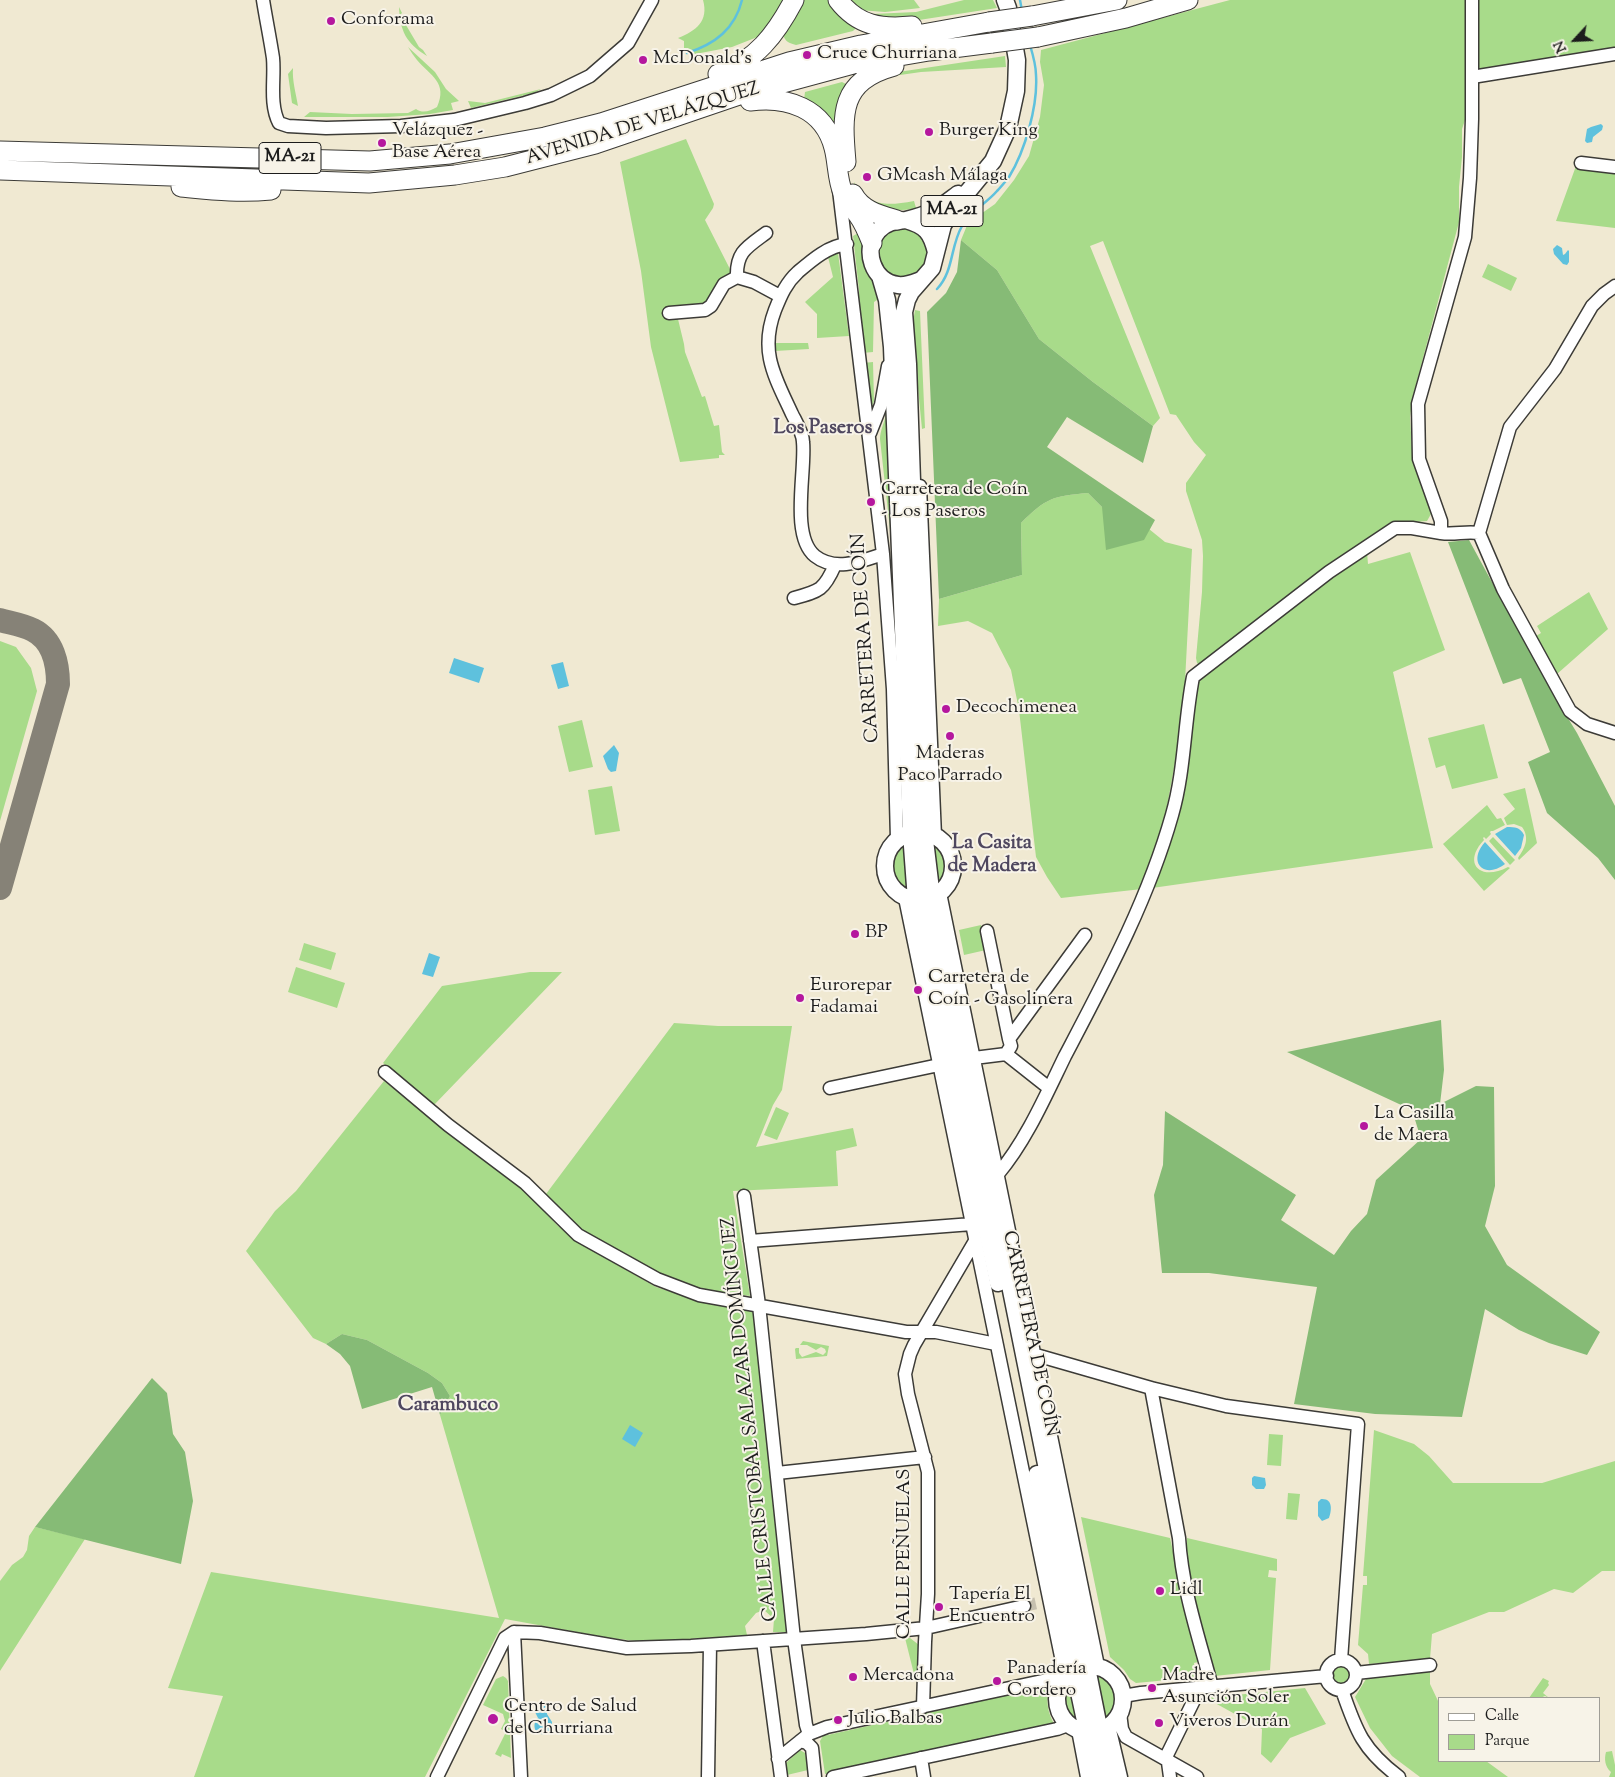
<!DOCTYPE html>
<html>
<head>
<meta charset="utf-8">
<style>
	body { margin:0 }
	#map { position:relative; width:1615px; height:1777px; overflow:hidden; background:#f0e9d2; font-family:"Sorts Mill Goudy",serif }
	canvas { display:block }
	.legend { position:absolute; left:1438px; top:1697px; width:162px; height:65px; box-sizing:border-box; background:#f7f3e8; border:1px solid #9f9d96; margin:0; padding:6px 9px; list-style:none; font-size:15px; color:#1c1c1c }
	.legend li { display:flex; align-items:center; gap:10px; height:25px }
	.legend b { width:25px; border:1px solid #9f9d96 }
	.north { position:absolute; left:1550px; top:15px; width:50px; height:50px; -webkit-text-stroke:4px #f7f3e8; paint-order:stroke; rotate:245deg; font-size:14px; font-weight:700; line-height:20px; text-align:center; color:#1c1c1c }
	.north::after { content:''; display:block; margin:auto; width:18px; height:22px; background:#1c1c1c; clip-path:polygon(50% 0,100% 100%,50% 72%,0 100%) }
</style>
</head>
<body>
<div id="map">
<canvas width="1615" height="1777"></canvas>
<ul class="legend">
<li><b style="height:6px;background:#fff"></b>Calle</li>
<li><b style="height:14px;background:#a8db8a"></b>Parque</li>
</ul>
<div class="north">N</div>
</div>
<script>
const ctx = document.querySelector('canvas').getContext('2d');
ctx.lineJoin = 'round';
function paint(path, color) { ctx.fillStyle = color; ctx.fill(path, 'evenodd'); }
function trace(path, color, width, dash) { ctx.strokeStyle = color; ctx.lineWidth = width; ctx.lineCap = dash ? 'butt' : 'round'; ctx.setLineDash(dash || []); ctx.stroke(path); }
function label(font, color, halo, rows, align = 'center') {
  ctx.font = font + ' "Sorts Mill Goudy",serif'; ctx.lineWidth = 4; ctx.setLineDash([]); ctx.textBaseline = 'middle'; ctx.strokeStyle = halo; ctx.fillStyle = color; for (const [text, x, y, turn = 0] of rows) {
    ctx.save(); ctx.translate(x, y); ctx.rotate((+turn || 0) * Math.PI / 180); ctx.textAlign = isNaN(turn) ? turn : align; if (halo) ctx.strokeText(text, 0, 0); ctx.fillText(text, 0, 0); ctx.restore();
  }
}
paint(new Path2D(`
	M 703,0 L 786,0 L 765,34 L 732,47 L 690,55 L 688,48 L 684,49 L 684,41 L 678,38 C 696,31 709,21 703,0 Z
	M 802,0 L 828,0 L 856,28 L 853,31 L 796,45 C 789,43 785,42 783,34 Z
	M 848,0 L 914,0 L 920,8 L 885,12 L 859,10 Z
	M 964,0 L 993,0 L 997,8 L 906,22 L 869,20 L 872,14 L 916,12 Z
	M 1230,0 L 1466,0 L 1467,114 L 1462,129 L 1462,157 L 1459,187 L 1459,222 L 1413,396 L 1410,417 L 1412,449 L 1431,514 L 1427,521 L 1390,524 L 1201,666 L 1197,663 L 1196,658 L 1202,592 L 1203,556 L 1202,540 L 1186,491 L 1186,483 L 1206,455 L 1194,442 L 1176,415 L 1170,414 L 1103,241 L 1090,246 L 1160,418 L 1153,426 L 1093,382 L 1039,339 L 997,270 L 961,240 L 968,223 L 995,204 L 1014,180 L 1029,156 L 1040,117 L 1044,85 L 1040,62 L 1041,50 Z
	M 1477,0 L 1615,0 L 1615,50 L 1479,70 L 1476,66 Z
	M 399,7 L 402,13 L 400,15 L 419,47 L 423,50 L 427,56 C 406,43 400,31 399,7 Z
	M 408,47 L 435,72 L 446,89 L 459,101 L 451,103 L 453,110 L 430,114 L 388,117 L 304,117 L 310,112 L 352,114 L 408,113 L 416,109 C 423,114 430,111 437,107 C 448,83 431,76 417,60 C 414,56 411,52 408,47 Z
	M 1005,56 L 1006,67 L 921,72 L 886,77 L 885,74 Z
	M 293,68 C 292,81 296,93 298,106 L 292,103 L 288,74 Z
	M 842,82 L 848,85 L 837,131 L 804,100 L 805,92 Z
	M 541,89 L 534,93 L 471,108 L 468,101 L 485,103 Z
	M 686,139 L 714,204 L 713,208 L 705,220 L 732,273 L 706,305 L 677,315 L 684,344 L 685,352 L 702,397 L 705,396 L 714,426 L 719,425 L 722,452 L 725,455 L 719,455 L 719,458 L 680,462 L 651,347 L 641,271 L 620,162 Z
	M 1576,166 L 1615,170 L 1615,228 L 1556,221 Z
	M 854,182 C 870,207 886,206 914,201 L 916,208 C 893,213 859,212 854,182 Z
	M878 253a25 25 0 1 1 50 0a25 25 0 1 1-50 0Z
	M 860,232 L 863,241 L 863,261 L 866,269 L 875,284 L 880,298 L 874,302 L 873,352 L 862,353 L 859,319 L 859,290 L 853,236 Z
	M 838,253 L 849,336 L 817,338 L 817,314 L 805,302 L 833,277 L 828,257 Z
	M 1488,264 L 1517,278 L 1511,291 L 1482,277 Z
	M 915,310 L 920,311 L 925,428 L 922,429 L 917,378 L 912,357 L 910,315 L 914,316 Z
	M 773,343 L 808,343 L 809,349 L 775,351 Z
	M 873,362 L 874,401 L 871,409 L 869,422 L 863,363 Z
	M 886,407 L 888,407 L 894,566 L 880,439 C 880,430 885,422 886,413 L 884,412 Z
	M 1088,493 L 1102,507 L 1143,540 L 1149,529 L 1165,542 L 1192,549 L 1183,719 L 1166,812 L 1142,889 L 1061,898 L 1047,877 L 1036,857 L 1019,710 L 1011,670 L 992,633 L 968,621 L 938,626 L 939,599 L 1022,575 L 1021,523 C 1046,498 1053,496 1088,493 Z
	M 1367,552 L 1368,564 L 1410,552 L 1445,650 L 1393,672 L 1433,848 L 1152,888 L 1177,815 L 1188,772 L 1194,694 L 1198,683 L 1206,674 L 1261,631 Z
	M 1589,592 L 1608,629 L 1557,674 L 1536,636 L 1541,633 L 1537,626 Z
	M 0,641 L 16,647 L 31,668 L 37,691 L 0,821 Z
	M 582,720 L 593,767 L 569,772 L 558,726 Z
	M 1484,724 L 1498,778 L 1452,789 L 1445,765 L 1436,768 L 1428,738 Z
	M 612,786 L 620,831 L 595,835 L 588,790 Z
	M 1525,788 L 1537,843 L 1519,860 L 1518,858 C 1525,848 1530,838 1522,827 L 1514,824 L 1507,825 L 1504,818 L 1515,809 L 1503,794 Z
	M 1487,805 L 1497,819 L 1501,818 L 1505,825 L 1493,831 L 1491,831 L 1490,832 L 1491,834 L 1486,839 L 1484,837 L 1483,838 L 1484,840 C 1462,863 1480,882 1508,867 L 1510,868 L 1484,891 L 1443,844 Z
	M 1493,837 L 1515,860 L 1510,865 L 1489,841 Z
	M 930,843 C 946,853 949,870 938,885 Z
	M 905,845 L 910,891 C 890,881 888,859 905,845 Z
	M 981,925 L 986,950 L 964,955 L 959,930 Z
	M 304,943 L 336,953 L 331,970 L 299,960 Z
	M 296,967 L 345,983 L 337,1008 L 288,992 Z
	M 530,972 L 562,972 L 434,1105 L 383,1063 L 442,986 Z
	M 674,1023 L 718,1026 L 792,1026 L 782,1090 L 773,1105 L 756,1147 L 853,1128 L 857,1146 L 836,1151 L 838,1186 L 733,1191 L 750,1296 L 701,1289 L 662,1274 L 581,1232 L 561,1213 L 546,1194 Z
	M 384,1081 L 457,1140 L 511,1180 L 531,1197 L 557,1225 L 579,1243 L 656,1287 L 687,1297 L 753,1310 L 788,1626 L 786,1632 L 773,1632 L 774,1619 L 764,1610 L 756,1613 L 745,1626 L 747,1635 L 645,1642 L 610,1638 L 505,1619 L 425,1777 L 194,1777 L 223,1696 L 168,1688 L 211,1572 L 499,1618 L 440,1415 L 450,1396 L 442,1383 L 428,1373 L 367,1340 L 342,1334 L 326,1344 L 313,1338 L 246,1251 L 275,1211 L 296,1191 Z
	M 776,1107 L 789,1113 L 777,1140 L 764,1135 Z
	M 803,1341 L 829,1346 L 827,1356 L 796,1359 L 795,1349 L 796,1348 L 799,1348 L 799,1353 L 802,1357 L 816,1352 L 823,1355 L 826,1352 L 825,1349 L 821,1347 L 816,1350 L 807,1345 L 800,1345 Z
	M 1374,1430 L 1414,1444 L 1429,1456 L 1453,1483 L 1542,1483 L 1615,1461 L 1615,1571 L 1602,1571 L 1573,1593 L 1554,1589 L 1504,1612 L 1489,1612 L 1432,1634 L 1430,1659 L 1369,1664 L 1368,1654 L 1358,1645 L 1363,1585 L 1367,1585 L 1367,1576 L 1363,1576 Z
	M 1269,1434 L 1283,1435 L 1281,1466 L 1267,1465 Z
	M 1288,1493 L 1300,1494 L 1297,1520 L 1286,1519 Z
	M 1081,1517 L 1170,1538 L 1198,1662 L 1194,1663 L 1196,1672 L 1200,1672 L 1199,1677 L 1136,1683 L 1130,1679 L 1124,1670 L 1110,1657 Z
	M 35,1527 L 85,1539 L 0,1671 L 0,1581 L 12,1565 L 23,1557 L 27,1550 L 29,1536 Z
	M 1187,1538 L 1277,1559 L 1277,1571 L 1269,1570 L 1268,1577 L 1276,1578 L 1270,1670 L 1215,1676 L 1197,1614 L 1187,1559 Z
	M 905,1638 L 910,1638 L 919,1645 L 916,1682 Z
	M1333 1675a9 9 0 1 1 18 0a9 9 0 1 1-18 0Z
	M 1430,1672 L 1430,1684 L 1439,1703 L 1439,1761 L 1486,1761 L 1508,1777 L 1420,1777 L 1392,1756 L 1370,1728 L 1355,1697 L 1366,1679 L 1372,1676 Z
	M 1097,1674 C 1117,1683 1122,1705 1106,1720 Z
	M 503,1676 L 506,1678 L 508,1681 L 511,1758 L 502,1754 L 501,1757 L 495,1754 L 506,1732 L 501,1729 L 505,1721 L 503,1714 L 483,1705 L 496,1679 Z
	M 1543,1678 L 1549,1681 L 1548,1683 L 1549,1685 L 1543,1693 L 1549,1698 L 1545,1696 L 1540,1698 L 1529,1698 Z
	M 1072,1680 L 1082,1725 C 1061,1719 1059,1694 1072,1680 Z
	M 1049,1686 C 1046,1700 1047,1713 1055,1725 L 825,1774 L 820,1741 L 823,1736 Z
	M 1305,1688 L 1326,1724 L 1290,1738 L 1271,1763 L 1261,1754 L 1262,1729 L 1206,1698 Z
	M 800,1750 L 805,1753 L 808,1770 L 787,1775 L 786,1763 Z
	M 1612,1751 L 1615,1765 L 1615,1777 L 1609,1777 L 1611,1772 C 1605,1767 1604,1759 1606,1752 Z`), '#a8db8a');
paint(new Path2D(`
	M 961,240 L 997,270 L 1039,339 L 1093,382 L 1153,426 L 1143,463 L 1067,417 L 1047,447 L 1155,520 L 1144,540 L 1106,550 L 1102,507 L 1088,493 C 1053,496 1046,498 1021,523 L 1022,575 L 939,599 L 927,312 L 946,293 L 957,272 Z
	M 1469,540 L 1549,687 L 1577,733 L 1615,806 L 1615,880 L 1598,858 L 1547,813 L 1528,762 L 1550,752 L 1521,678 L 1503,684 L 1448,542 Z
	M 1441,1020 L 1444,1070 L 1440,1104 L 1476,1086 L 1494,1087 L 1495,1186 L 1485,1226 L 1507,1265 L 1600,1332 L 1587,1355 L 1549,1343 L 1519,1330 L 1485,1309 L 1462,1417 L 1375,1414 L 1294,1404 L 1317,1287 L 1209,1273 L 1162,1273 L 1154,1195 L 1163,1165 L 1165,1111 L 1296,1195 L 1281,1220 L 1334,1255 L 1351,1231 L 1367,1214 L 1376,1180 L 1421,1139 L 1412,1110 L 1287,1052 Z
	M 342,1334 L 367,1340 L 428,1373 L 442,1383 L 450,1396 L 440,1415 L 432,1387 L 362,1409 L 350,1366 L 340,1354 L 326,1344 Z
	M 152,1378 L 167,1393 L 173,1434 L 185,1452 L 193,1501 L 181,1564 L 35,1527 Z`), '#86bb76');
paint(new Path2D(`
	M 1601,124 L 1603,126 L 1602,130 L 1593,137 L 1592,142 L 1587,143 L 1585,141 L 1587,129 L 1591,127 Z
	M 1557,245 L 1562,248 L 1563,255 L 1565,254 L 1568,250 L 1569,251 L 1569,262 L 1567,265 L 1563,264 L 1554,254 L 1553,249 Z
	M 454,658 L 484,668 L 479,683 L 449,673 Z
	M 563,662 L 569,686 L 558,689 L 551,665 Z
	M 614,745 L 619,753 L 616,771 L 611,772 L 608,769 L 603,756 Z
	M 1507,827 C 1515,827 1520,827 1524,835 L 1521,848 L 1515,856 L 1495,834 Z
	M 1485,842 L 1505,864 C 1484,880 1467,862 1485,842 Z
	M 429,953 L 440,957 L 433,977 L 422,974 Z
	M 630,1425 L 643,1433 L 635,1447 L 622,1439 Z
	M 1254,1476 L 1265,1478 L 1266,1485 L 1264,1489 L 1256,1489 L 1252,1485 L 1252,1478 Z
	M 1321,1499 C 1333,1498 1332,1510 1329,1518 L 1322,1521 L 1318,1516 L 1318,1502 Z
	M 539,1703 L 547,1706 L 547,1714 L 552,1722 L 552,1729 L 545,1735 L 537,1733 C 533,1727 534,1722 538,1718 L 534,1710 Z`), '#5ec1dd');
trace(new Path2D(`
	M 1020,0 L 1022,11
	M 687,53 C 715,44 735,29 742,0
	M 937,289 C 954,271 950,247 962,226 C 970,211 986,204 997,191 C 1001,187 1005,182 1009,177 C 1025,151 1038,106 1036,75 C 1036,65 1033,55 1030,45`), '#5ec1dd', 2.5);
trace(new Path2D(`
	M 0,620 C 11,623 24,625 33,630 C 53,640 58,664 58,684 L 0,888`), '#868277', 24);
trace(new Path2D(`
	M 1024,1606 L 1038,1603`), '#c6c0ae', 12, [12, 6]);
const minor = new Path2D(`
	M 263,0 C 266,19 270,38 273,58 C 275,78 269,104 279,123 L 288,126 L 326,128 L 401,126 L 454,120 L 525,103 L 551,95 L 590,76 L 628,43 L 652,0
	M 1472,0 L 1472,119 L 1470,178 L 1465,237 L 1418,404 L 1419,459 L 1441,521 L 1441,533 C 1455,535 1465,531 1479,533
	M 1472,77 L 1615,54
	M 1581,163 L 1615,167
	M 839,190 L 883,554 L 893,689 L 897,839
	M 847,244 C 828,246 812,260 798,272 C 786,283 781,295 775,310 C 759,352 775,377 792,414 C 796,422 803,433 803,442 C 806,471 790,536 815,556 C 835,572 862,561 883,554
	M 737,277 L 754,282 L 780,296
	M 669,313 L 705,310 L 711,306 L 724,284 L 737,277 C 736,252 747,247 766,233
	M 870,433 L 881,405 L 888,366
	M 920,486 L 935,836
	M 1479,533 L 1510,427 L 1555,369 L 1592,306 L 1604,294 L 1615,286
	M 1479,533 L 1503,589 L 1570,711 L 1587,724 L 1615,733
	M 794,598 C 820,591 824,590 835,565
	M 940,893 L 1098,1666
	M 905,898 L 1065,1676
	M 987,931 L 1009,1039 L 1011,1046 L 1006,1054
	M 1009,1039 L 1085,935
	M 974,1058 L 1006,1054 L 1049,1088
	M 385,1072 L 448,1125 L 525,1183 L 578,1235 L 657,1279 L 699,1295 L 906,1332 L 936,1332 L 996,1344
	M 830,1088 L 939,1065
	M 998,1174 C 1026,1141 1046,1095 1065,1056 C 1106,978 1148,900 1172,815 C 1185,770 1184,723 1193,677 L 1329,572 L 1395,528 L 1412,528 L 1441,533
	M 744,1196 L 759,1305 L 794,1639 L 806,1725 L 809,1734
	M 750,1241 L 972,1224
	M 1036,1355 L 1151,1388 L 1226,1406 L 1358,1424 L 1341,1660
	M 1151,1388 L 1179,1538 C 1182,1589 1199,1638 1212,1687
	M 777,1473 L 925,1457
	M 514,1632 L 540,1633 L 627,1648 L 691,1646 L 866,1634 L 926,1628 L 1024,1606
	M 514,1632 L 521,1777
	M 763,1641 L 781,1777
	M1326 1675a15 15 0 1 1 30 0a15 15 0 1 1-30 0Z
	M 1356,1673 L 1430,1665
	M 1342,1690 C 1356,1731 1363,1750 1399,1777
	M 1123,1696 L 1141,1693 L 1327,1676
	M 923,1707 L 925,1642 L 928,1594 L 928,1472 L 908,1394 L 905,1374 L 910,1354 L 914,1345 L 975,1241
	M 1120,1713 L 1122,1729 L 1126,1737 L 1197,1777
	M 1109,1726 L 1121,1777
	M 1078,1730 L 1087,1777
	M 800,1741 L 807,1743 L 812,1748 L 815,1777
	M 921,1758 L 924,1777
	M 778,1759 L 809,1734 L 827,1727 L 1047,1680 L 1062,1679
	M 437,1777 L 505,1638 L 514,1632
	M 708,1777 L 710,1645
	M 833,1777 L 1057,1729 L 1068,1725
	M 1170,1777 L 1167,1755 L 1200,1688`);
const major = new Path2D(`
	M 1005,0 L 1008,8 L 1017,60 L 1016,91 L 1008,128 L 993,161 L 952,211 L 943,225 L 932,268 L 911,292 L 907,300 L 904,312 L 908,364 L 924,832 L 932,898 L 1109,1777
	M 906,220 C 926,226 931,232 936,252
	M 880,276 L 887,300 L 892,347 L 911,833 L 916,900 L 998,1283
	M 921,280 C 913,283 907,286 898,285 C 873,282 862,250 878,231 C 886,222 895,221 906,220 C 914,218 925,215 932,211 C 942,207 950,200 958,194
	M885 866a34 34 0 1 1 68 0a34 34 0 1 1-68 0Z
	M 1037,1474 L 1074,1669 L 1097,1777
	M1057 1699a33 33 0 1 1 66 0a33 33 0 1 1-66 0Z`);
const highway = new Path2D(`
	M 838,0 C 858,26 881,29 912,26
	M 1032,16 L 1117,0
	M 1038,37 L 1126,18 L 1188,0
	M 718,74 C 756,61 776,34 794,0
	M 750,101 C 787,96 824,108 834,148 C 838,163 837,179 843,193 C 847,202 853,208 858,215 C 864,223 868,233 872,243
	M 0,151 L 370,161 L 450,154 L 545,137 L 601,123 L 789,62 L 861,45 L 989,22
	M 846,162 C 842,114 839,81 894,66
	M 0,170 L 369,183 L 455,175 L 505,167 L 595,144 L 742,94 L 853,64 L 929,51 L 992,43
	M 181,187 C 213,190 239,193 271,190
	M 853,194 C 862,211 880,215 897,220`);
trace(minor, '#3c3b37', 15);
trace(major, '#3c3b37', 19);
trace(highway, '#3c3b37', 21);
trace(minor, '#fff', 12);
trace(major, '#fff', 16);
trace(highway, '#fff', 19);
const highwayBridge = new Path2D(`
	M 989,22 L 1032,16
	M 992,43 L 1038,37`);
trace(highwayBridge, '#3c3b37', 21, []);
trace(highwayBridge, '#fff', 19);
for (const [x, y, r, color] of [
	[331,21,5,"#b5179e"],
	[807,55,5,"#b5179e"],
	[643,60,5,"#b5179e"],
	[929,132,5,"#b5179e"],
	[382,143,5,"#b5179e"],
	[867,177,5,"#b5179e"],
	[871,502,5,"#b5179e"],
	[946,709,5,"#b5179e"],
	[950,736,5,"#b5179e"],
	[855,934,5,"#b5179e"],
	[918,990,5,"#b5179e"],
	[800,998,5,"#b5179e"],
	[1364,1126,5,"#b5179e"],
	[1160,1591,5,"#b5179e"],
	[939,1607,5,"#b5179e"],
	[853,1677,5,"#b5179e"],
	[997,1681,5,"#b5179e"],
	[1152,1688,5,"#b5179e"],
	[493,1719,6,"#b5179e"],
	[838,1720,5,"#b5179e"],
	[1159,1723,5,"#b5179e"]
]) { const dot = new Path2D(); dot.arc(x, y, r, 0, 2 * Math.PI); ctx.fillStyle = color; ctx.fill(dot); trace(dot, '#f7f3e8', 2); }
for (const [x, y, w] of [
	[290,158,62],
	[952,211,62]
]) { const box = new Path2D(); box.roundRect(x - w / 2, y - 15.5, w, 31, 4); ctx.fillStyle = '#f7f3e8'; ctx.fill(box); trace(box, '#1c1c1c', 1); }
label('bold 18px', '#1c1c1c', null, [
	["MA-21",290,158],
	["MA-21",952,211]
]);
label('19px', '#1c1c1c', '#f7f3e8', [
	["Conforama",341,21],
	["Cruce Churriana",817,55],
	["McDonald's",653,60],
	["Velázquez -",392,132],
	["Base Aérea",392,154],
	["Burger King",939,132],
	["GMcash Málaga",877,177],
	["Carretera de Coín",881,491],
	["- Los Paseros",881,513],
	["Decochimenea",956,709],
	["Maderas",950,755,"center"],
	["Paco Parrado",950,777,"center"],
	["BP",865,934],
	["Carretera de",928,979],
	["Coín - Gasolinera",928,1001],
	["Eurorepar",810,987],
	["Fadamai",810,1009],
	["La Casilla",1374,1115],
	["de Maera",1374,1137],
	["Lidl",1170,1591],
	["Tapería El",949,1596],
	["Encuentro",949,1618],
	["Panadería",1007,1670],
	["Cordero",1007,1692],
	["Mercadona",863,1677],
	["Madre",1162,1677],
	["Asunción Soler",1162,1699],
	["Centro de Salud",504,1708],
	["de Churriana",504,1730],
	["Julio Balbas",848,1720],
	["Viveros Durán",1169,1723]
], 'left');
label('19px', '#1c1c1c', '#f7f3e8', [
	["AVENIDA DE VELÁZQUEZ",643,125,-17],
	["CARRETERA DE COÍN",867,638,-94],
	["CARRETERA DE COÍN",1029,1334,78],
	["CALLE CRISTOBAL SALAZAR DOMÍNGUEZ",751,1419,-96],
	["CALLE PEÑUELAS",906,1554,-90]
]);
label('bold 20px', '#4f475f', '#f7f3e8', [
	["Los Paseros",823,430],
	["La Casita",992,845],
	["de Madera",992,868],
	["Carambuco",448,1407]
]);
</script>
</body>
</html>
